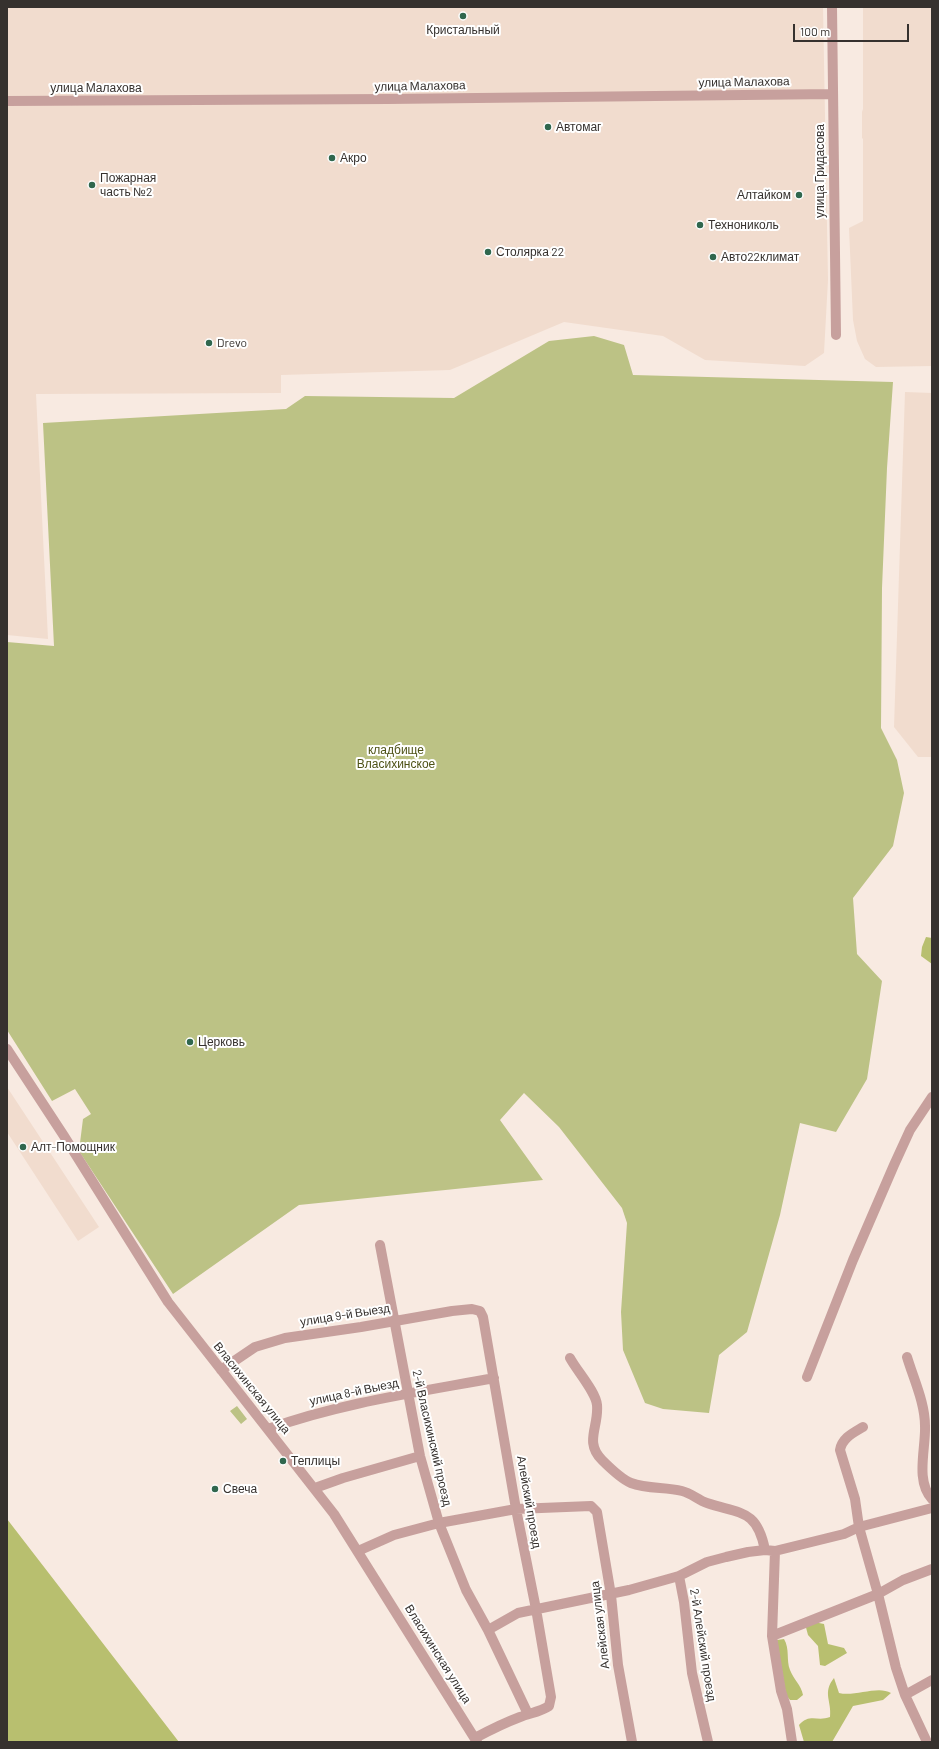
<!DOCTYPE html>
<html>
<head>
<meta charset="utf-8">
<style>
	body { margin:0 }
	#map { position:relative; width:939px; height:1749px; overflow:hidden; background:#f8eae1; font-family:Barlow,sans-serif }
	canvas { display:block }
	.frame { position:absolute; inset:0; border:8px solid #36312e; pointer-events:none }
	.scale { position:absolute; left:793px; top:24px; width:116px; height:18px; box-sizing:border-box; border:2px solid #36312e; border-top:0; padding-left:5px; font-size:12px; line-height:14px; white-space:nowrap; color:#36312e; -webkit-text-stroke:3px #fff; paint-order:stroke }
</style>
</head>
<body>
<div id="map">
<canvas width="939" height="1749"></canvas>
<div class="frame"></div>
<div class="scale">100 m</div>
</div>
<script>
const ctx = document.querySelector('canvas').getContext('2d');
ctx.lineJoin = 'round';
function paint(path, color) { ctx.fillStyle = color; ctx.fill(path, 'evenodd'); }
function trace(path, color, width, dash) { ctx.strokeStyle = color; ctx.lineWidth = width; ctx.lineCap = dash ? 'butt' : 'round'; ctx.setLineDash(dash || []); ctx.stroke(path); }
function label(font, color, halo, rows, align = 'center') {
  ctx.font = font + ' Barlow,sans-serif'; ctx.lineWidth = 4; ctx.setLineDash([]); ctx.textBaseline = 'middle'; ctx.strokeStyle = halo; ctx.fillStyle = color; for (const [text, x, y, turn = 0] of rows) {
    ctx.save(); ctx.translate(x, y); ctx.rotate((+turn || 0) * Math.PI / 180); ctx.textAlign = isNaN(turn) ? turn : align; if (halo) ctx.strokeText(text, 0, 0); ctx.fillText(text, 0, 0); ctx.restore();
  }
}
paint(new Path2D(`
	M 7,7 L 823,7 L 828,280 L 824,353 L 805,366 L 705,360 L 663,336 L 564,322 L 450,370 L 281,375 L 281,393 L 36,394 L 48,639 L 7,635 Z
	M 863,7 L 932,7 L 932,366 L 876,367 L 865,359 L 857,341 L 853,320 L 849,228 L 863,221 L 863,139 L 862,138 L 862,112 L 863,109 Z
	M 905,392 L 932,393 L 932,757 L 918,757 L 894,727 Z
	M 7,1087 L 99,1227 L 78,1241 L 7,1132 Z`), '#f1dcce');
paint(new Path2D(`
	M 594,336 L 624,345 L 633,375 L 893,382 L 887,468 L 882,588 L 881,728 L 897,760 L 904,793 L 893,846 L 853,898 L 857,954 L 882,981 L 867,1079 L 836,1132 L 800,1123 L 780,1215 L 747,1332 L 719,1355 L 709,1413 L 663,1409 L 645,1403 L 623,1350 L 621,1312 L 627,1223 L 622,1208 L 559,1127 L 524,1093 L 500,1120 L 543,1180 L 299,1205 L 173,1294 L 79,1151 L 83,1119 L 91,1114 L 75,1089 L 52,1101 L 7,1030 L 7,642 L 54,646 L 43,423 L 286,409 L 305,396 L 454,398 L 549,341 Z
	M 237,1406 L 247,1419 L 241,1424 L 230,1411 Z`), '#bcc285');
paint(new Path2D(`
	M 926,937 L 932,938 L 932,964 L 921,956 L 922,947 Z
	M 7,1519 L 179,1742 L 7,1742 Z
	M 804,1620 L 824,1624 L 828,1644 L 844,1648 L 847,1653 L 825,1666 L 820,1665 L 818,1646 L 808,1635 Z
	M 784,1639 C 790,1649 786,1660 790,1670 C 794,1680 801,1685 803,1695 L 797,1700 L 790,1700 L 786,1695 L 777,1640 Z
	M 834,1678 L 839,1693 C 855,1697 878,1685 891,1693 L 883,1700 L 853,1706 L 832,1742 L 804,1742 L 799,1725 C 810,1713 817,1722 830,1717 C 832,1701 822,1693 834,1678 Z`), '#b8bf6f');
trace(new Path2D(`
	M 832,7 L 836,335
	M 7,101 L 388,99 L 833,94
	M 7,1049 L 64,1136 L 168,1302 L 334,1514 L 477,1742
	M 380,1245 L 420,1456 L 439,1523 L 466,1590 L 488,1630 L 528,1714
	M 907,1357 C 914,1380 925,1403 925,1426 C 926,1448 915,1481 932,1499
	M 570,1358 C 577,1371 596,1392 597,1405 C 599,1427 584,1442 602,1460 C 609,1467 621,1479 631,1483 C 647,1489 665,1487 682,1491 C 691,1493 698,1500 707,1503 C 740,1514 757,1509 765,1550
	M 221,1370 L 255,1347 L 285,1338 L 361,1327 L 452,1311 L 472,1309 L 480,1311 L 483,1317 L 516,1509 L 536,1609 L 551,1697 L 549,1706 C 540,1712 530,1713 520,1717 C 504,1723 490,1730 475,1738
	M 807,1377 L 853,1260 L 894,1165 L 910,1130 L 932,1097
	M 268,1429 C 340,1403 419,1392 494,1378
	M 315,1488 L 343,1478 L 420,1456
	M 358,1551 L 394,1535 L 439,1523 L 516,1509 L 591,1506 L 597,1512 L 611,1595 L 618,1665 L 632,1742
	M 775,1551 L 772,1636 L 781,1691 L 787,1709 L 792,1742
	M 679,1576 L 684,1602 L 692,1673 L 708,1742
	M 488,1630 L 518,1613 L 629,1590 L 679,1576 L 707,1562 L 726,1557 L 748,1552 L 765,1550 L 775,1551 L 844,1534 L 859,1527 L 855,1499 L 840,1450 C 842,1438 853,1433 863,1427
	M 772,1636 L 878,1594 L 903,1580 L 932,1569
	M 905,1695 L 932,1680
	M 927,1742 L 905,1695 L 896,1668 L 878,1594 L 859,1527 L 932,1508`), '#c7a09d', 10);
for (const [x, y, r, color] of [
	[463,16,4,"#30674e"],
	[548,127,4,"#30674e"],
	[332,158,4,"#30674e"],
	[92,185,4,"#30674e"],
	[799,195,4,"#30674e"],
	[700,225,4,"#30674e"],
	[488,252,4,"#30674e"],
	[713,257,4,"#30674e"],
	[209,343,4,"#30674e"],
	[190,1042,4,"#30674e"],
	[23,1147,4,"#30674e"],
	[283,1461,4,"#30674e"],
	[215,1489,4,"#30674e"]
]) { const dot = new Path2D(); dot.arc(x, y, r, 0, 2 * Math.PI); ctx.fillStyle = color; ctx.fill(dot); trace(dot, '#fff', 1.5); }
label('12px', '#36312e', '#fff', [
	["Кристальный",463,30,"center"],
	["Автомаг",556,127],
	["Акро",340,158],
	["Пожарная",100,178],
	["часть №2",100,192],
	["Алтайком",791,195,"right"],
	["Технониколь",708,225],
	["Столярка 22",496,252],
	["Авто22климат",721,257],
	["Drevo",217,343],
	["Церковь",198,1042],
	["Алт-Помощник",31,1147],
	["Теплицы",291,1461],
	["Свеча",223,1489]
], 'left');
label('12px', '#36312e', '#fff', [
	["улица Малахова",744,82,-1],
	["улица Малахова",420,86,-1],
	["улица Малахова",96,88],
	["улица Гридасова",820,171,-90],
	["улица 9-й Выезд",345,1315,-9],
	["Власихинская улица",252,1388,51],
	["улица 8-й Выезд",354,1392,-12],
	["2-й Власихинский проезд",432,1438,77],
	["Алейский проезд",529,1502,80],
	["Алейская улица",600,1625,-97],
	["2-й Алейский проезд",703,1645,81],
	["Власихинская улица",438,1654,58]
]);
label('12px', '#4e5216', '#fff', [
	["кладбище",396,750],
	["Власихинское",396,764]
]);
</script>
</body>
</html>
